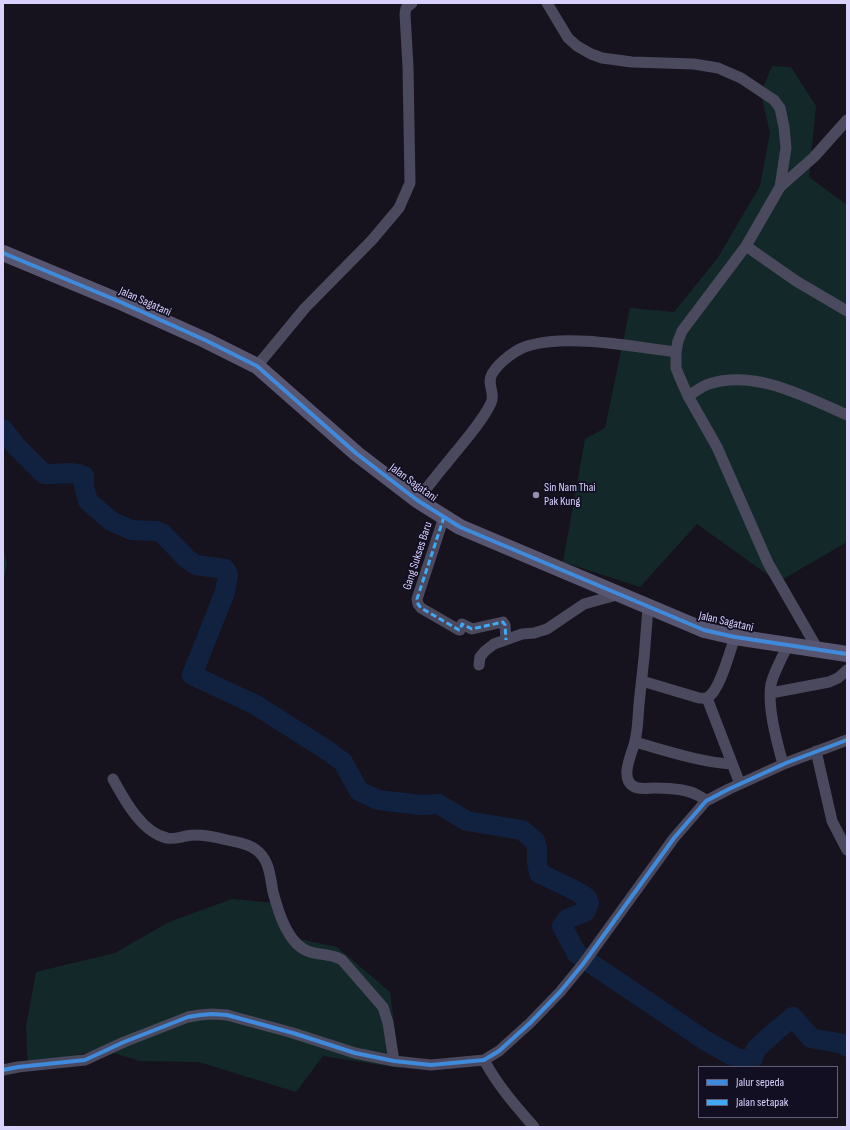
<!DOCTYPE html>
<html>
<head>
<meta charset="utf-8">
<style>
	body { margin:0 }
	#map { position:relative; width:850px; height:1130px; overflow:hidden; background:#16131e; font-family:"Sofia Sans Condensed",sans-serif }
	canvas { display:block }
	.frame { position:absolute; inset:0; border:4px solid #d8d2fd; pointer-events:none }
	.legend { position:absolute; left:698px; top:1066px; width:140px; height:52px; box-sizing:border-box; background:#130f22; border:1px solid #625d7a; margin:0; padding:5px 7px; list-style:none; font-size:12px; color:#d8d2fd }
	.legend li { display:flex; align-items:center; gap:8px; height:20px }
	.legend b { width:20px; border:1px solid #625d7a }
</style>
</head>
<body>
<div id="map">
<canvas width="850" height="1130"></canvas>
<div class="frame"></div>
<ul class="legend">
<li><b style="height:5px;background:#408adc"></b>Jalur sepeda</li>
<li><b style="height:5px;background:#3fa9f5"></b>Jalan setapak</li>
</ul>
</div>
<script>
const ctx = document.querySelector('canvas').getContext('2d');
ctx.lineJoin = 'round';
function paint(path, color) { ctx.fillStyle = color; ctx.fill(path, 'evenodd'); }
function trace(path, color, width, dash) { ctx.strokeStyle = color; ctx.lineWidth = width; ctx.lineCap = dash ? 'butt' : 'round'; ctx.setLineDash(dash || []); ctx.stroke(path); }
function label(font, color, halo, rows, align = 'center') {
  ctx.font = font + ' "Sofia Sans Condensed",sans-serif'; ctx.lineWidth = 3.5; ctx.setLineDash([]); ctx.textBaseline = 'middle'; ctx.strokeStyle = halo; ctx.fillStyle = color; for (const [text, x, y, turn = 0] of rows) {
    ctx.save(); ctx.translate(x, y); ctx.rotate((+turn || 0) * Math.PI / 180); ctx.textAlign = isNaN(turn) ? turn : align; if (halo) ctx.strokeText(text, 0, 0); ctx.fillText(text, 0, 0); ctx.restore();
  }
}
paint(new Path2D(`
	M 772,66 L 791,67 L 816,106 L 809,177 L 847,205 L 847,542 L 778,582 L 697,524 L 640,587 L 563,562 L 585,439 L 605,428 L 630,308 L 674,312 L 717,259 L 760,186 L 770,133 L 761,93 Z
	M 3,549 L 7,563 L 3,584 Z
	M 232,899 L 276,903 L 299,939 L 337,947 L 390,992 L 400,1068 L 323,1056 L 296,1092 L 199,1062 L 140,1061 L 100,1049 L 28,1068 L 26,1027 L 36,972 L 115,953 L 169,922 Z`), '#132929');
trace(new Path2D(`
	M 3,429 L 16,446 L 44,474 C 58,475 70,470 84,476 L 84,486 L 88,501 L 111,521 L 131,530 L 156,531 L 163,534 L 187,559 L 196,565 L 225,569 L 228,574 L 225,592 L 192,675 L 256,705 L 328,751 L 343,762 L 359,791 L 378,800 L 421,805 L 438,804 L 467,821 L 522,830 L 535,841 L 537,848 L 537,862 L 539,873 L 576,891 L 587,898 L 589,903 L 585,912 L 567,919 L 562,926 L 577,954 L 706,1041 L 740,1060 L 753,1058 L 756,1049 L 778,1029 L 793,1017 L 811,1038 L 844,1044 L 847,1047`), '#112241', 20);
trace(new Path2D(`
	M 547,3 L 568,38 L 577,46 L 591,54 L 602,58 L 632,62 L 694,64 L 718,68 L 741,78 L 774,100 L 780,108 L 784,127 L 786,148 L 780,187 L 746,246 L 682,331 L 678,341 L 676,352 L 676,368 L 680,378 L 688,396 L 717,447 L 768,563 L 817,648
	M 780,187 L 814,157 L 847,120
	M 746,246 L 796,281 L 847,311
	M 257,366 L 305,308 L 372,240 L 399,208 L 410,183 L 408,67 L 405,14 L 406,8 L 412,3
	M 688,396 C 695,392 702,386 709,384 C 755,369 806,397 847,415
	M 417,500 C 427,488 436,476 446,464 C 460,446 481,424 491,403 C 496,393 486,384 492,374 C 499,362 517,348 531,345 C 573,334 633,347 676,352
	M 444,517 L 417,599 L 418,604 L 421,608 L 459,630 L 460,630 L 462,624 L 472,629 L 503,622 L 505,625 L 506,640
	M 648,607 C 646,640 643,672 639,704 C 638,716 638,729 635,741 C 633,752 619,777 633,786 C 639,790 648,788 654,788 C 671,788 694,789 706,801
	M 479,665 L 480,657 L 485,651 L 494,644 L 522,634 L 534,633 L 547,629 L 584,604 L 620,594
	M 642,681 L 699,698 C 702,698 705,699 708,697 C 720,691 730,650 735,637
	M 771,693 L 829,682 L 838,678 L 847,670
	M 707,698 L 740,784
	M 635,742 C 664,750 703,763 732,764
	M 816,751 L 832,821 L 847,850
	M 783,764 C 777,742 767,707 771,684 C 774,671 783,657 788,644
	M 113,779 C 124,799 142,833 167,838 C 175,840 185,835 194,835 C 205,835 216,837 227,840 C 236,842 247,843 255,849 C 270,859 270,877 273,892 C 278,910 284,931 297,944 C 311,958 327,951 342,960 L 383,1007 L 388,1023 L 394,1061
	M 484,1060 C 498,1086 515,1105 534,1127
	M 3,1070 L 18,1067 L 85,1060 L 124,1042 L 188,1017 L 200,1015 L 212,1014 L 227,1015 L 293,1033 L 355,1053 L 394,1061 L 431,1065 L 484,1060 L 499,1051 L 530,1023 L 560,992 L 583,964 L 674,838 L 706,801 L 729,789 L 786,763 L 847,740`), '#4a495e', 11);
trace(new Path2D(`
	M 3,253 L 116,300 L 205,340 L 257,366 L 357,454 L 417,500 L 460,527 L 704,630 L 735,637 L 847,654`), '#575570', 16);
trace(new Path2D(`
	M 444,517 L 417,599 L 418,604 L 421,608 L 459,630 L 460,630 L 462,624 L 472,629 L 503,622 L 505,625 L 506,640`), '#3fa9f5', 3, [6, 3]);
trace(new Path2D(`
	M 3,253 L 116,300 L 205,340 L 257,366 L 357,454 L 417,500 L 460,527 L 704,630 L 735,637 L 847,654
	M 3,1070 L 18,1067 L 85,1060 L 124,1042 L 188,1017 L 200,1015 L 212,1014 L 227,1015 L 293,1033 L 355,1053 L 394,1061 L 431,1065 L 484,1060 L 499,1051 L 530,1023 L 560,992 L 583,964 L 674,838 L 706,801 L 729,789 L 786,763 L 847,740`), '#408adc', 4);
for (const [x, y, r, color] of [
	[536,495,4,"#948faf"]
]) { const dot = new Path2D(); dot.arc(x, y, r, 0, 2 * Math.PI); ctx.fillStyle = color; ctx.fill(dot); trace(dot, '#130f22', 1.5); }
label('12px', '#d8d2fd', '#130f22', [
	["Jalan Sagatani",145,302,24],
	["Jalan Sagatani",413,483,36],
	["Gang Sukses Baru",418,556,-72],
	["Jalan Sagatani",726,622,13]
]);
label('12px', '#d8d2fd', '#130f22', [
	["Sin Nam Thai",544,488],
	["Pak Kung",544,502]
], 'left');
</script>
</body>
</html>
